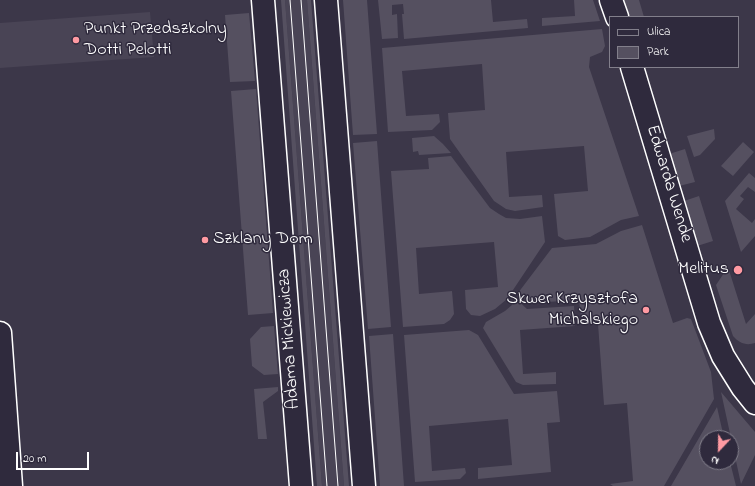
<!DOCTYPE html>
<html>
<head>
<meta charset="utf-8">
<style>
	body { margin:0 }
	#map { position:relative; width:755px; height:486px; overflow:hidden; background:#3c3749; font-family:"Indie Flower",sans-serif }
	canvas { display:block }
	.legend { position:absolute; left:609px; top:16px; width:130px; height:52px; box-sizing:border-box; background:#2f2a3d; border:1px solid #827f8b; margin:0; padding:5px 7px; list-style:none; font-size:12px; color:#fff }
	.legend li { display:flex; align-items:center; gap:8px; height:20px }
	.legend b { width:20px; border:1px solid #827f8b }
	.north { position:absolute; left:699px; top:430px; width:40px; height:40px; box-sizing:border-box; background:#2f2a3d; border:1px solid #827f8b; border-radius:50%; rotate:202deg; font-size:11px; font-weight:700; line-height:16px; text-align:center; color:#fff }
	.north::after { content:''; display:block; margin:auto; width:14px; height:18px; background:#ff9aa2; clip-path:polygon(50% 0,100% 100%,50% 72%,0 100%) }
	.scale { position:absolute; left:16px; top:452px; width:73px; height:18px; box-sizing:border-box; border:2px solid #fff; border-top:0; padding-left:5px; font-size:12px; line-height:14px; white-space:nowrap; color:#fff; -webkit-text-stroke:3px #2f2a3d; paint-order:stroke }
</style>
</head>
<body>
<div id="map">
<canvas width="755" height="486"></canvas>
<ul class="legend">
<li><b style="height:5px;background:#2f2a3d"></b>Ulica</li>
<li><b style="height:11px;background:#555060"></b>Park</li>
</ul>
<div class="north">N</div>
<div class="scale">20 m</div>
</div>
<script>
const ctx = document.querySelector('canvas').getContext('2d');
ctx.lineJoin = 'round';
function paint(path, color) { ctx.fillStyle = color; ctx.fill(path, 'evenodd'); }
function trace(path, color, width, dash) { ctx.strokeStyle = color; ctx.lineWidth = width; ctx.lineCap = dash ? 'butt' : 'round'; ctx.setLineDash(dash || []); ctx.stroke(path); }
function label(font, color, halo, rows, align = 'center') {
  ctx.font = font + ' "Indie Flower",sans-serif'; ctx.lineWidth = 3; ctx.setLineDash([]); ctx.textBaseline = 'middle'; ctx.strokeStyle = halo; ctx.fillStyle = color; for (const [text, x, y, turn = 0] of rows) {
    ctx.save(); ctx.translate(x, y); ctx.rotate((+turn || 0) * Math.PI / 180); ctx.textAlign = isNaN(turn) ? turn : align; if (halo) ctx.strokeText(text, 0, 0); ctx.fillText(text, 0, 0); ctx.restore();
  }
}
paint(new Path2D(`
	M 285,0 L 307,0 L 344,486 L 322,486 Z
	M 150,12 L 154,57 L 0,68 L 0,23 Z`), '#494455');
paint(new Path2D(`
	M 281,0 L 285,0 L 322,486 L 317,486 Z
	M 307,0 L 311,0 L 349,486 L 344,486 Z
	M 343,0 L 367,0 L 377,134 L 353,135 Z
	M 378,0 L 491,0 L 493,22 L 527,19 L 528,28 L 404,39 L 402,14 L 404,14 L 403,4 L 392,5 L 392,15 L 397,14 L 398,38 L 382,39 Z
	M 574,0 L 593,0 L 600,21 L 542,26 L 542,18 L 575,16 Z
	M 623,0 L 639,0 L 644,17 L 628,17 Z
	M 249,13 L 255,81 L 230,82 L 225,15 Z
	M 602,29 L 605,46 L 602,52 L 590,57 L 589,67 L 639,216 L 621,220 L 590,237 L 565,240 L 558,236 L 554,194 L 588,191 L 584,146 L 506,152 L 509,197 L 542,195 L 543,207 L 515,211 L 506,209 L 494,201 L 450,139 L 448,113 L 485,110 L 482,64 L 402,71 L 406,116 L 439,114 L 440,122 L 432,130 L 388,132 L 382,48 Z
	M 256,89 L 273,313 L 248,315 L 231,91 Z
	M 714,129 L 715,139 L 700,155 L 694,157 L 687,136 Z
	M 434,136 L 443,144 L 451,153 L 419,155 L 418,151 L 413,152 L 412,138 Z
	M 377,141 L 391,327 L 368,329 L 353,143 Z
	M 743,142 L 754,152 L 733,176 L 721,166 Z
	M 685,149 L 695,182 L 679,186 L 669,154 Z
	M 451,156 L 490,208 L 499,214 L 506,218 L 520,219 L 542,216 L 545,242 L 507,299 L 495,309 L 480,316 L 471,315 L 466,309 L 465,290 L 498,287 L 494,242 L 416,248 L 419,294 L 452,291 L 454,314 L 450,320 L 444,324 L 403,327 L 391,171 L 429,169 L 428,158 Z
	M 749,173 L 755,178 L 755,192 L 748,187 L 740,196 L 744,199 L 736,209 L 752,223 L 755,219 L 755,236 L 741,252 L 725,201 Z
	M 699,196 L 713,241 L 697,246 L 684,201 Z
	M 642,225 L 673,323 L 687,318 L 691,319 L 711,372 L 714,399 L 664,486 L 613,486 L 610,484 L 633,481 L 627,403 L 604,405 L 598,324 L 582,325 L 579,300 L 530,303 L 518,293 L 552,248 L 596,244 L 621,231 Z
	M 728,267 L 746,324 L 755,314 L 755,343 C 746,346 739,343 733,336 L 716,285 Z
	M 515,298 L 527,309 L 574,306 L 575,326 L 520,330 L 523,374 L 556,372 L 556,384 L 523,385 L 516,382 L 483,328 L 486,322 L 505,311 L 512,305 Z
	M 274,326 L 278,374 L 264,375 L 252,366 L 250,339 L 261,327 Z
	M 469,330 L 478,335 L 514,394 L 557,391 L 560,422 L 547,423 L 551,472 L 478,479 L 478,468 L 512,465 L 508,419 L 429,426 L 432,471 L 465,468 L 466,473 L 460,479 L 415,482 L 404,335 Z
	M 393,334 L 404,486 L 380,486 L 369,336 Z
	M 278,387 L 278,391 L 263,402 L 267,439 L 258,439 L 254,389 Z
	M 721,392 L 755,432 L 755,455 L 741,484 Z
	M 717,407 L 724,438 L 707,438 L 707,462 L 730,462 L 736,486 L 671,486 Z`), '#555060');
const street = new Path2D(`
	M 611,0 L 617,17
	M 632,67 L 709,323 L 723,356 L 743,388 L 755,403
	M 0,333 L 11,486`);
const secondary = new Path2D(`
	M 263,0 L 301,486
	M 326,0 L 364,486`);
trace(street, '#fff', 25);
trace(secondary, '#fff', 25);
trace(street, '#2f2a3d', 22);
trace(secondary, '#2f2a3d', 22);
trace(new Path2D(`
	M 290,0 L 327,486
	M 301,0 L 338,486`), '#fff', 1);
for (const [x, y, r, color] of [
	[76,40,4,"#ff9aa2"],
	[205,240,4,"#ff9aa2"],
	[738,270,5,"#ff9aa2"],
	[646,310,4,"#ff9aa2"]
]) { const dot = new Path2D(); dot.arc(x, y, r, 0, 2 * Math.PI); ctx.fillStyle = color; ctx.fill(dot); trace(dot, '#2f2a3d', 1.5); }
label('18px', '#fff', '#2f2a3d', [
	["Punkt Przedszkolny",84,30],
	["Dotti Pelotti",84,51],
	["Szklany Dom",213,240],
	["Melitus",729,270,"right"],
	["Skwer Krzysztofa",638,300,"right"],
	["Michalskiego",638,321,"right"]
], 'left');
label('18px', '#fff', '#2f2a3d', [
	["Edwarda Wende",668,184,73],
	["Adama Mickiewicza",290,339,-94]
]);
</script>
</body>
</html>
